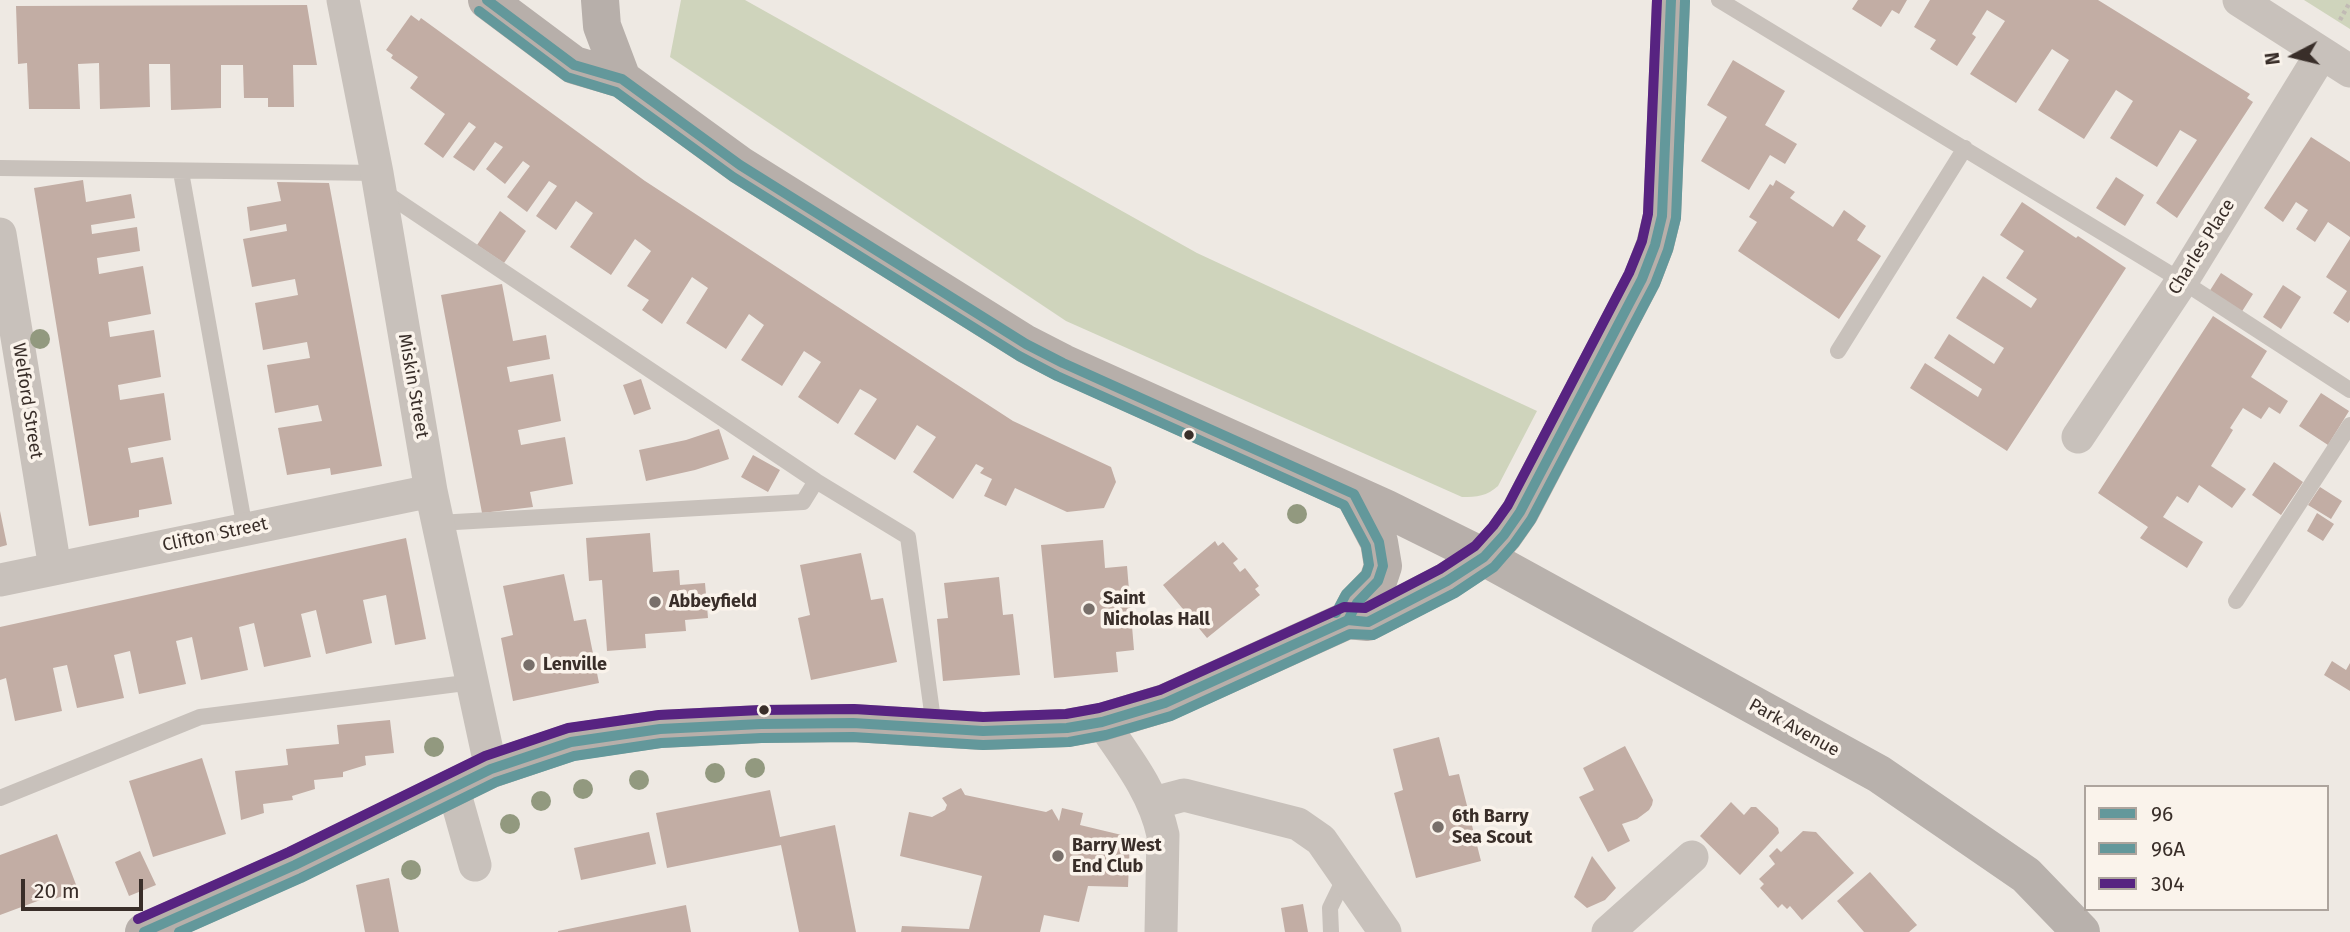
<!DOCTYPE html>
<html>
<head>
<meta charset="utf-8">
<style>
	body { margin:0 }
	#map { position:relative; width:2350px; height:932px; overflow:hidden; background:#eee9e3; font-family:"Fira Sans",sans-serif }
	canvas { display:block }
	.legend { position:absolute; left:2084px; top:785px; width:245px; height:126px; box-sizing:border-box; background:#faf3eb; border:2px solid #ada49d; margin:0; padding:9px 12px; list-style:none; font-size:21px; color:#392e29 }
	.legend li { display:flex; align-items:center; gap:14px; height:35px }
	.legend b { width:35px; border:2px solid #ada49d }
	.north { position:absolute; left:2259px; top:21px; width:70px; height:70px; -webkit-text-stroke:5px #faf3eb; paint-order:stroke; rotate:263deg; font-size:19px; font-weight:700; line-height:28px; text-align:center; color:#392e29 }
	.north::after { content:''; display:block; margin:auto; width:24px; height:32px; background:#392e29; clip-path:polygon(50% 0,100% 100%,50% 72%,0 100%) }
	.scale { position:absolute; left:21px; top:879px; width:122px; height:32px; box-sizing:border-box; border:4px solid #392e29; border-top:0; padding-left:9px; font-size:21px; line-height:24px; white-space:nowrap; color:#392e29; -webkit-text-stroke:5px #faf3eb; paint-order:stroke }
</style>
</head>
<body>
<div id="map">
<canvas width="2350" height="932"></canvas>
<ul class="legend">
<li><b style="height:9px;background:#63989b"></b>96</li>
<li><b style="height:9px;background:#63989b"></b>96A</li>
<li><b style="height:9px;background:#572381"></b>304</li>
</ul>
<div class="north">N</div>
<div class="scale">20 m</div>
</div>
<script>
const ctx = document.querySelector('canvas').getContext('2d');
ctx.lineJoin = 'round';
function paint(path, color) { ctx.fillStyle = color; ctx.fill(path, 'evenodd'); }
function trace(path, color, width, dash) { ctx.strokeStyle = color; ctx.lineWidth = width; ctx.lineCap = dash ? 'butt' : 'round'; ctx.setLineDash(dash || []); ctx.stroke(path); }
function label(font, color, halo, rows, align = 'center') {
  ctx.font = font + ' "Fira Sans",sans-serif'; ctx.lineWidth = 7; ctx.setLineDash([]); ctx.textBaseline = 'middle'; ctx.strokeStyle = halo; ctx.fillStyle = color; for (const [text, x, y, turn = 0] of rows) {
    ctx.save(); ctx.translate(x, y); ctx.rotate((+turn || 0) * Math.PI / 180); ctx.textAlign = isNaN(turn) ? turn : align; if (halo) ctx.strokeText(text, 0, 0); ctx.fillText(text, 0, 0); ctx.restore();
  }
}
paint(new Path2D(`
	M 681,0 L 745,0 L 1197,253 L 1537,411 L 1498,486 C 1487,496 1477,497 1462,497 L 1066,321 L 670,57 Z
	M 2304,0 L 2350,0 L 2350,29 Z`), '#cfd4bc');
paint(new Path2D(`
	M 1858,0 L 1907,0 L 1899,14 L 1892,10 L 1881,27 L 1852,9 Z
	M 1930,0 L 2098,0 L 2250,94 L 2247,98 L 2253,102 L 2177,218 L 2156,203 L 2197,140 L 2180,130 L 2157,167 L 2110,138 L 2133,101 L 2116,90 L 2084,139 L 2038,110 L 2069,60 L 2052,49 L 2016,103 L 1970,74 L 2005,21 L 1987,10 L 1972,34 L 1976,37 L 1957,66 L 1930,49 L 1936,40 L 1914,27 Z
	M 307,5 L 317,65 L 293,65 L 294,107 L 268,107 L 268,98 L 244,98 L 243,65 L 221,65 L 221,108 L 171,110 L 170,64 L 149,64 L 150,107 L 100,109 L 99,63 L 78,64 L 80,109 L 29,109 L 27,63 L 18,64 L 16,6 Z
	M 411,15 L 419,21 L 421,18 L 645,181 L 956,384 L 1013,421 L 1111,467 L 1116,482 L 1104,508 L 1067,512 L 1015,488 L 1006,506 L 984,496 L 992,479 L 980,473 L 984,468 L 976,464 L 953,499 L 913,472 L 936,437 L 917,425 L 895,460 L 854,434 L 877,399 L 869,394 L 860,389 L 838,424 L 798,397 L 821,362 L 804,351 L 782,386 L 741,360 L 764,325 L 749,314 L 726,349 L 686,323 L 708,288 L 692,277 L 662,324 L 642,310 L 649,300 L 627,286 L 651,251 L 635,239 L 611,275 L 570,247 L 593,213 L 576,201 L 556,230 L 536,216 L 557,186 L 549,181 L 527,212 L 507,197 L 530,166 L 523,161 L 505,184 L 486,169 L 503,147 L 495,142 L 474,171 L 453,157 L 476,127 L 469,122 L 443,158 L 424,144 L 445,114 L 410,88 L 418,77 L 391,58 L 393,55 L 386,50 Z
	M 1733,60 L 1785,91 L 1765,125 L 1797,144 L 1785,164 L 1770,155 L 1749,190 L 1701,161 L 1727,117 L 1707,105 Z
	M 2311,137 L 2350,162 L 2350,237 L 2328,222 L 2315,242 L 2296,229 L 2308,210 L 2296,202 L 2283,222 L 2264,208 Z
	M 2116,177 L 2144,195 L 2125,226 L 2096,208 Z
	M 83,180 L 86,202 L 131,194 L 135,218 L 91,225 L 92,234 L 137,227 L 140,251 L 97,258 L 99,274 L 143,266 L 151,314 L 108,322 L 110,337 L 154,330 L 161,377 L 118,385 L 120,400 L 164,393 L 171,440 L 128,448 L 131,463 L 163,457 L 172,504 L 139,510 L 139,517 L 89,526 L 34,188 Z
	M 1776,180 L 1795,192 L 1790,198 L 1833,227 L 1844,210 L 1866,226 L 1857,240 L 1881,256 L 1839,319 L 1738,251 L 1757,222 L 1749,217 L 1770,184 L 1773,186 Z
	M 277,182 L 329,183 L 382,466 L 331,475 L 330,468 L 287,475 L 278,428 L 322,421 L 318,405 L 275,413 L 267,365 L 310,358 L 307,342 L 263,350 L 255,303 L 298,295 L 295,279 L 252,287 L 243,239 L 287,231 L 286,224 L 250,231 L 247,207 L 281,201 Z
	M 2022,202 L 2076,238 L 2078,236 L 2126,268 L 2007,451 L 1910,388 L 1925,363 L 1978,397 L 1982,389 L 1934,358 L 1949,334 L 1994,364 L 2004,348 L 1956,318 L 1983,276 L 2031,308 L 2037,299 L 2006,278 L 2024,251 L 2000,235 Z
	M 500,211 L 526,231 L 504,263 L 477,245 Z
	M 2350,239 L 2350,320 L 2348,323 L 2333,313 L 2347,291 L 2326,277 Z
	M 2221,273 L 2253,294 L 2241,313 L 2209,292 Z
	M 502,284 L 513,341 L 546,335 L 550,359 L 507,367 L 510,382 L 553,374 L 561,421 L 518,430 L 521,445 L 565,437 L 573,484 L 530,492 L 533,507 L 482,513 L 441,295 Z
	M 2283,285 L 2301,297 L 2281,329 L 2263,317 Z
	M 2213,316 L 2267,351 L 2251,377 L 2288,401 L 2280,414 L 2269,407 L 2261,419 L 2243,408 L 2230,428 L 2233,430 L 2211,466 L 2246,489 L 2232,508 L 2199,485 L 2188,503 L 2177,496 L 2163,517 L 2203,542 L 2187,568 L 2140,538 L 2148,527 L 2098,493 Z
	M 641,379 L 651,409 L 634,415 L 623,385 Z
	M 2321,393 L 2349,411 L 2328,445 L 2299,426 Z
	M 719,429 L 729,459 L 695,470 L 646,481 L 639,450 L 686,440 Z
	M 753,455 L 780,470 L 768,492 L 741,477 Z
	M 2274,462 L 2303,482 L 2281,515 L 2252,495 Z
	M 2320,487 L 2342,501 L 2331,519 L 2308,505 Z
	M 0,511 L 7,545 L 0,547 Z
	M 2317,513 L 2334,524 L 2323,541 L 2307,531 Z
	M 650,533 L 653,572 L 679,570 L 680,585 L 705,583 L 708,618 L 685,620 L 686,631 L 645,634 L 646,648 L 607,651 L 602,580 L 589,581 L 586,538 Z
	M 406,538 L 426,639 L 395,645 L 386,595 L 363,600 L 372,643 L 326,654 L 316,610 L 301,614 L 311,657 L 264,667 L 254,623 L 239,627 L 248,670 L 201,680 L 192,637 L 176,641 L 186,684 L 139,694 L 130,651 L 114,655 L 124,698 L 77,708 L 67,665 L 53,668 L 62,711 L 15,721 L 6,678 L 0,680 L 0,627 Z
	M 1103,540 L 1105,568 L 1127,566 L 1134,650 L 1116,652 L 1118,672 L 1054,678 L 1041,545 Z
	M 1215,541 L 1218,546 L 1223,542 L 1238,559 L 1233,563 L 1240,572 L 1245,568 L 1259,586 L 1255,589 L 1260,595 L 1207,638 L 1163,585 Z
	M 861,553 L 871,600 L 883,598 L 897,662 L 811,680 L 798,618 L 810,615 L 800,565 Z
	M 564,574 L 574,621 L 586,619 L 599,683 L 513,701 L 501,638 L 513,635 L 503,586 Z
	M 999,577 L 1003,615 L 1013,614 L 1020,675 L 943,681 L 937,619 L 948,618 L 944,583 Z
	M 2332,661 L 2346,670 L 2350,663 L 2350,691 L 2324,675 Z
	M 390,720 L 394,753 L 365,756 L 366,765 L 343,772 L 343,777 L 314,780 L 315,789 L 292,796 L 293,800 L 263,804 L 264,813 L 241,820 L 235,771 L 288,765 L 286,749 L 339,744 L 337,725 Z
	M 1439,737 L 1449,776 L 1459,774 L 1481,861 L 1416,878 L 1394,793 L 1403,790 L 1393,749 Z
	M 1625,746 L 1653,800 L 1652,805 L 1649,810 L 1637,819 L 1622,824 L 1630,841 L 1608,852 L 1579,797 L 1594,790 L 1583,768 Z
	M 202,758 L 226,834 L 153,857 L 129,781 Z
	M 961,788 L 965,795 L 1046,812 L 1052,809 L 1059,821 L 1062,808 L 1083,813 L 1080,825 L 1130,837 L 1128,887 L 1088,886 L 1079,922 L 1044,915 L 1040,932 L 901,932 L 902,926 L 969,929 L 982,876 L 900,856 L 909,812 L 932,817 L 945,810 L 947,805 L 942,798 Z
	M 770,790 L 780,837 L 835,825 L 856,932 L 799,932 L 781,845 L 667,868 L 656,813 Z
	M 1731,802 L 1744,815 L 1751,807 L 1756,807 L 1778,828 L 1779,833 L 1740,875 L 1700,836 Z
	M 1803,831 L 1816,832 L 1854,873 L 1802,920 L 1790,906 L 1787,909 L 1782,904 L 1778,908 L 1760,888 L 1764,884 L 1759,879 L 1775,864 L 1769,856 L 1777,848 L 1781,852 Z
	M 649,832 L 656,864 L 581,880 L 574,848 Z
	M 57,834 L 78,890 L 52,900 L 51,896 L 0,915 L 0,855 Z
	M 140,851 L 156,885 L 129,896 L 115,862 Z
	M 1592,856 L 1616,888 L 1605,900 L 1587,908 L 1574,897 Z
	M 1870,872 L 1917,925 L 1909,932 L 1864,932 L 1837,901 Z
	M 389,878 L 399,932 L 365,932 L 356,885 Z
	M 1303,904 L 1308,932 L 1285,932 L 1281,908 Z
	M 686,905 L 691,932 L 558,932 L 558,931 Z`), '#c2ada4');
trace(new Path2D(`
	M 2340,20 L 2350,2`), '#c1bab4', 4.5, [3.5, 3.5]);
trace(new Path2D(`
	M 1719,0 L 2182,281 L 2350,390
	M 0,168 L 377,173
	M 181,172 L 245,529
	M 381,190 L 816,481 L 908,537 L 934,727
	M 1838,351 L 1965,148
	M 438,523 L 803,502 L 816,481
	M 2236,601 L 2350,425
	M 0,798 L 200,717 L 473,682
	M 1331,932 L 1330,908 L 1346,875`), '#c8c1bb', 16);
trace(new Path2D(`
	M 343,0 L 377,173 L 431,491 L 491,769
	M 2239,0 L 2350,71
	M 0,234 L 55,568
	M 2078,437 L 2182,281 L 2322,53
	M 0,580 L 431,491
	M 1102,722 C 1126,757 1154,792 1163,835 L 1161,932
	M 453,787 L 475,865
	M 1154,803 L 1184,795 L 1298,824 L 1321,840 L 1385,932
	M 1608,932 L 1692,857`), '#c8c1bb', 33);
trace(new Path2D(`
	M 1484,557 L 1879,774 L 2026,875 L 2081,932`), '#b8b1ac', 38);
trace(new Path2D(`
	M 487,0 L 574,65 L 622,79 L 740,165 L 1026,344 L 1063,363 L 1385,508 L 1484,557
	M 600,0 L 602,26 L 622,79
	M 1348,620 L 1357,603 L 1378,581 L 1383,566 L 1379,542 L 1354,494
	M 144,932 L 295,865 L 491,769 L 571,742 L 660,729 L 761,724 L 853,723 L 983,731 L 1067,728 L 1102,722 L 1165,703 L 1348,620 L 1368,622 L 1447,581 L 1484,557 L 1504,535 L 1520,512 L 1642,279 L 1655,245 L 1662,216 L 1671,0`), '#b7afaa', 38);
trace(new Path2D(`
	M 487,0 L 574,65 L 622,79 L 740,165 L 1026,344 L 1063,363 L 1354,494 L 1379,542 L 1383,566 L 1378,581 L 1357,603 L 1348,620
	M 144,932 L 295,865 L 491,769 L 571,742 L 660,729 L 761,724 L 853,723 L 983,731 L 1067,728 L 1102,722 L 1165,703 L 1348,620 L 1368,622 L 1447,581 L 1484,557 L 1504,535 L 1520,512 L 1642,279 L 1655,245 L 1662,216 L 1671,0`), '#63989b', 10);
trace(new Path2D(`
	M 479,11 L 567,77 L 616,92 L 733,177 L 1019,356 L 1057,376 L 1344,505 L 1366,546 L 1369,565 L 1366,574 L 1346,594 L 1336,613
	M 179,932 L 301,878 L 496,782 L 574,756 L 661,743 L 761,738 L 853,737 L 983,745 L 1069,742 L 1106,735 L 1171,716 L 1350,634 L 1373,635 L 1455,593 L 1494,567 L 1514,544 L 1531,520 L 1655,284 L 1668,250 L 1676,218 L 1685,1`), '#63989b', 10);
trace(new Path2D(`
	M 138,919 L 289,852 L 485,756 L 568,728 L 659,715 L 761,710 L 854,709 L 983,717 L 1066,714 L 1099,708 L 1160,690 L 1344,607 L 1365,608 L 1440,569 L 1475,546 L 1493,526 L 1508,505 L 1629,273 L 1642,241 L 1648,214 L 1657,0`), '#572381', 10);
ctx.fillStyle = '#92997f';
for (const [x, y] of [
	[40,339],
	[1297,514],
	[434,747],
	[755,768],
	[715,773],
	[639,780],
	[583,789],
	[541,801],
	[510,824],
	[411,870]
]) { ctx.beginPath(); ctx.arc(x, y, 10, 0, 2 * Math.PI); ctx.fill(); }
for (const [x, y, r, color] of [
	[1189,435,6,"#392e29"],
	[655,602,7,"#786f6a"],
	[1089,609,7,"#786f6a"],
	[529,665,7,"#786f6a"],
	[764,710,6,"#392e29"],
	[1438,827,7,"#786f6a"],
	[1058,856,7,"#786f6a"]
]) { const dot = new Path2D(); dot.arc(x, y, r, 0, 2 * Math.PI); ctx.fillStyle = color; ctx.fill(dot); trace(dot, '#faf3eb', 2.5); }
label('18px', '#392e29', '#faf3eb', [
	["Charles Place",2202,247,-58],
	["Miskin Street",413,386,80],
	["Welford Street",27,401,81],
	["Clifton Street",215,535,-12],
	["Park Avenue",1794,728,29]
]);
label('bold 18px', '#392e29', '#faf3eb', [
	["Saint",1103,599],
	["Nicholas Hall",1103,620],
	["Abbeyfield",669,602],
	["Lenville",543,665],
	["6th Barry",1452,817],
	["Sea Scout",1452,838],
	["Barry West",1072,846],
	["End Club",1072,867]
], 'left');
</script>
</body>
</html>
